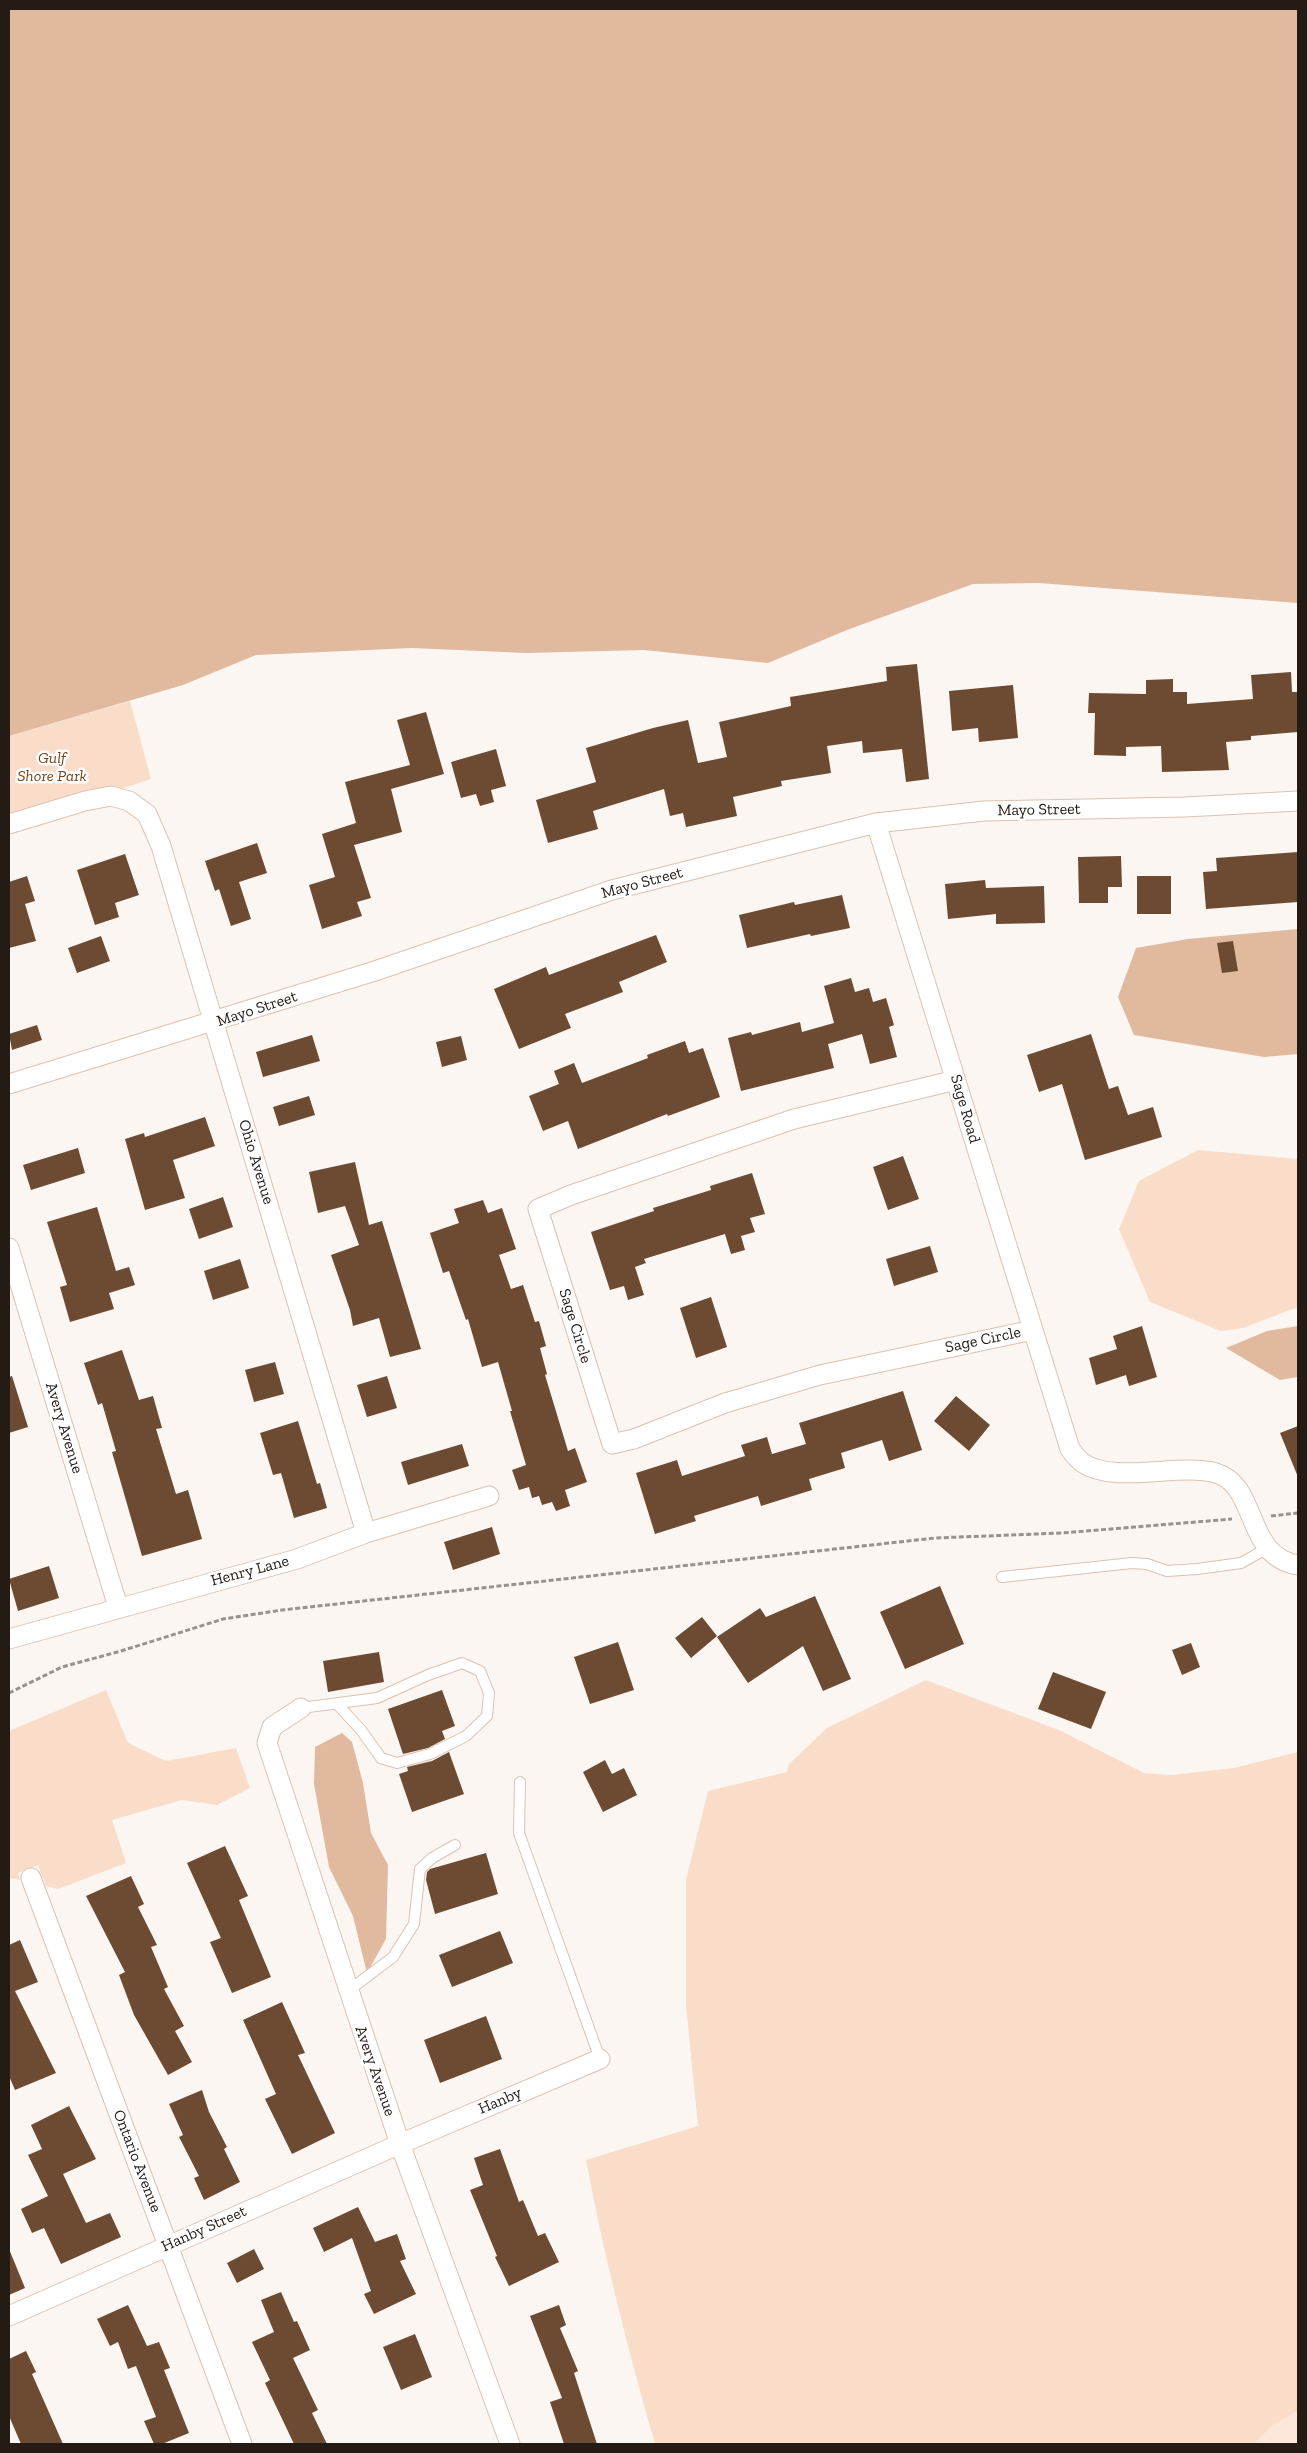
<!DOCTYPE html>
<html>
<head>
<meta charset="utf-8">
<style>
	body { margin:0 }
	#map { position:relative; width:1307px; height:2453px; overflow:hidden; background:#fbf6f2; font-family:"Zilla Slab",serif }
	canvas { display:block }
	.frame { position:absolute; inset:0; border:10px solid #241b14; pointer-events:none }
</style>
</head>
<body>
<div id="map">
<canvas width="1307" height="2453"></canvas>
<div class="frame"></div>
</div>
<script>
const ctx = document.querySelector('canvas').getContext('2d');
ctx.lineJoin = 'round';
function paint(path, color) { ctx.fillStyle = color; ctx.fill(path, 'evenodd'); }
function trace(path, color, width, dash) { ctx.strokeStyle = color; ctx.lineWidth = width; ctx.lineCap = dash ? 'butt' : 'round'; ctx.setLineDash(dash || []); ctx.stroke(path); }
function label(font, color, halo, rows, align = 'center') {
  ctx.font = font + ' "Zilla Slab",serif'; ctx.lineWidth = 5; ctx.setLineDash([]); ctx.textBaseline = 'middle'; ctx.strokeStyle = halo; ctx.fillStyle = color; for (const [text, x, y, turn = 0] of rows) {
    ctx.save(); ctx.translate(x, y); ctx.rotate((+turn || 0) * Math.PI / 180); ctx.textAlign = isNaN(turn) ? turn : align; if (halo) ctx.strokeText(text, 0, 0); ctx.fillText(text, 0, 0); ctx.restore();
  }
}
paint(new Path2D(`
	M 1298,2411 L 1298,2444 L 1254,2444 L 1273,2425 Z`), '#fce7da');
paint(new Path2D(`
	M 130,701 L 151,779 L 9,826 L 9,736 Z
	M 1198,1150 L 1298,1159 L 1298,1307 L 1243,1328 L 1221,1331 L 1150,1302 L 1119,1229 L 1139,1181 Z
	M 926,1680 L 1059,1730 L 1144,1773 L 1171,1775 L 1234,1768 L 1298,1752 L 1298,2411 L 1273,2425 L 1254,2444 L 655,2444 C 628,2350 604,2256 586,2160 L 698,2126 L 686,2005 L 686,1880 L 708,1791 L 787,1772 L 789,1764 L 827,1728 Z
	M 106,1690 L 128,1743 L 166,1761 L 236,1748 L 250,1788 L 217,1805 L 182,1800 L 112,1820 L 126,1863 L 58,1889 L 46,1886 L 38,1865 L 18,1873 L 20,1880 L 9,1878 L 9,1731 Z`), '#faddc9');
paint(new Path2D(`
	M 9,9 L 1298,9 L 1298,603 L 1039,583 L 973,584 L 847,630 L 768,663 L 644,650 L 526,653 L 412,648 L 256,655 L 183,685 L 9,736 Z
	M 1298,929 L 1298,1054 L 1264,1057 L 1134,1035 L 1118,997 L 1136,948 L 1188,939 Z
	M 1298,1326 L 1298,1377 L 1280,1380 L 1226,1348 L 1267,1331 Z
	M 342,1733 L 352,1742 L 363,1783 L 371,1833 L 388,1865 L 386,1939 L 367,1973 L 353,1916 L 329,1867 L 314,1784 L 315,1747 Z`), '#e1b99e');
paint(new Path2D(`
	M 917,664 L 929,779 L 906,782 L 902,749 L 863,753 L 862,741 L 827,746 L 831,773 L 781,781 L 782,786 L 733,797 L 737,816 L 686,827 L 683,813 L 670,816 L 664,789 L 593,811 L 598,829 L 548,843 L 536,800 L 596,782 L 586,748 L 653,728 L 688,720 L 698,763 L 727,757 L 719,722 L 791,706 L 790,697 L 887,681 L 886,667 Z
	M 1291,672 L 1292,692 L 1298,692 L 1298,732 L 1251,736 L 1251,740 L 1226,742 L 1229,770 L 1162,772 L 1161,746 L 1126,747 L 1126,756 L 1094,755 L 1095,713 L 1088,713 L 1089,693 L 1146,694 L 1146,680 L 1173,679 L 1173,692 L 1187,692 L 1187,704 L 1253,699 L 1251,675 Z
	M 1013,685 L 1018,738 L 979,742 L 978,728 L 952,731 L 949,691 Z
	M 426,712 L 444,774 L 391,789 L 402,832 L 354,845 L 371,898 L 357,902 L 362,916 L 322,929 L 309,885 L 335,877 L 322,834 L 356,823 L 345,782 L 410,765 L 397,720 Z
	M 496,749 L 506,786 L 491,790 L 494,802 L 480,806 L 476,794 L 461,798 L 451,762 Z
	M 257,843 L 267,873 L 239,882 L 251,919 L 231,926 L 219,889 L 215,891 L 205,861 Z
	M 1298,852 L 1298,902 L 1206,909 L 1203,872 L 1217,871 L 1216,858 Z
	M 125,854 L 139,895 L 115,903 L 119,917 L 95,925 L 77,870 Z
	M 1121,856 L 1122,887 L 1108,887 L 1108,903 L 1079,903 L 1078,857 Z
	M 27,876 L 35,901 L 25,904 L 36,941 L 9,948 L 9,882 Z
	M 1137,876 L 1171,876 L 1171,914 L 1137,914 Z
	M 985,880 L 986,888 L 1044,886 L 1045,923 L 996,924 L 996,914 L 948,919 L 945,884 Z
	M 842,895 L 850,928 L 811,936 L 810,934 L 747,948 L 739,915 L 794,902 L 795,905 Z
	M 656,935 L 667,962 L 619,982 L 623,992 L 565,1014 L 571,1028 L 519,1049 L 494,989 L 546,967 L 549,975 Z
	M 101,936 L 110,961 L 77,973 L 68,948 Z
	M 1233,941 L 1238,971 L 1222,973 L 1217,943 Z
	M 851,978 L 855,992 L 869,988 L 873,1002 L 886,998 L 894,1025 L 889,1027 L 897,1057 L 870,1064 L 862,1034 L 828,1044 L 834,1068 L 741,1091 L 728,1038 L 751,1032 L 752,1035 L 800,1022 L 802,1032 L 834,1023 L 824,986 Z
	M 37,1025 L 42,1040 L 12,1050 L 9,1034 Z
	M 1091,1034 L 1109,1089 L 1118,1086 L 1128,1115 L 1153,1107 L 1162,1137 L 1085,1160 L 1062,1084 L 1039,1092 L 1027,1055 Z
	M 312,1035 L 320,1061 L 263,1077 L 256,1052 Z
	M 461,1036 L 467,1060 L 442,1067 L 436,1042 Z
	M 685,1041 L 689,1053 L 703,1048 L 720,1097 L 668,1116 L 667,1114 L 578,1149 L 568,1121 L 543,1131 L 529,1096 L 559,1084 L 554,1071 L 574,1063 L 582,1083 L 648,1058 L 647,1055 Z
	M 309,1096 L 315,1115 L 279,1126 L 273,1107 Z
	M 205,1117 L 215,1146 L 173,1160 L 185,1198 L 145,1210 L 125,1139 L 144,1133 L 145,1137 Z
	M 78,1148 L 85,1173 L 31,1190 L 23,1165 Z
	M 903,1156 L 919,1199 L 888,1210 L 873,1167 Z
	M 355,1162 L 369,1225 L 382,1221 L 421,1349 L 390,1357 L 379,1318 L 353,1326 L 350,1310 L 331,1255 L 359,1245 L 345,1206 L 318,1213 L 309,1172 Z
	M 752,1173 L 765,1214 L 750,1218 L 755,1232 L 741,1236 L 745,1250 L 731,1254 L 725,1234 L 644,1259 L 646,1263 L 635,1267 L 644,1295 L 628,1300 L 624,1286 L 610,1290 L 591,1232 L 654,1211 L 653,1208 L 711,1190 L 710,1186 Z
	M 223,1197 L 233,1227 L 199,1239 L 189,1209 Z
	M 483,1200 L 488,1213 L 502,1208 L 516,1249 L 499,1255 L 511,1289 L 523,1285 L 535,1322 L 539,1321 L 546,1346 L 540,1348 L 547,1374 L 545,1375 L 568,1451 L 575,1448 L 587,1482 L 565,1490 L 570,1506 L 556,1511 L 552,1502 L 542,1505 L 539,1496 L 532,1498 L 529,1487 L 519,1490 L 512,1470 L 526,1465 L 510,1411 L 512,1411 L 498,1362 L 482,1367 L 468,1319 L 466,1320 L 449,1271 L 443,1273 L 430,1233 L 459,1223 L 454,1209 Z
	M 97,1207 L 116,1271 L 129,1267 L 135,1285 L 109,1293 L 114,1309 L 70,1322 L 60,1287 L 67,1285 L 47,1222 Z
	M 930,1246 L 938,1272 L 894,1286 L 886,1259 Z
	M 240,1259 L 249,1288 L 213,1300 L 204,1271 Z
	M 711,1297 L 727,1347 L 696,1358 L 680,1308 Z
	M 1142,1326 L 1157,1377 L 1129,1386 L 1126,1375 L 1096,1385 L 1089,1358 L 1117,1349 L 1113,1336 Z
	M 122,1350 L 139,1400 L 153,1396 L 162,1428 L 156,1429 L 176,1494 L 188,1490 L 202,1539 L 142,1556 L 112,1452 L 116,1451 L 102,1403 L 98,1405 L 84,1363 Z
	M 275,1362 L 284,1394 L 254,1402 L 245,1370 Z
	M 12,1376 L 28,1427 L 9,1433 L 9,1377 Z
	M 387,1376 L 397,1408 L 367,1417 L 357,1385 Z
	M 903,1391 L 922,1450 L 889,1461 L 882,1440 L 841,1453 L 845,1468 L 809,1479 L 812,1490 L 761,1506 L 758,1496 L 694,1516 L 696,1521 L 655,1534 L 636,1473 L 677,1460 L 682,1476 L 745,1456 L 741,1445 L 767,1437 L 772,1454 L 806,1444 L 799,1423 Z
	M 956,1396 L 990,1425 L 969,1451 L 934,1421 Z
	M 298,1421 L 317,1484 L 320,1483 L 327,1508 L 294,1518 L 281,1473 L 273,1475 L 260,1433 Z
	M 1298,1426 L 1298,1477 L 1280,1433 Z
	M 462,1444 L 469,1466 L 408,1485 L 401,1462 Z
	M 492,1527 L 500,1554 L 453,1570 L 444,1542 Z
	M 49,1566 L 59,1598 L 18,1611 L 9,1579 Z
	M 940,1586 L 964,1644 L 905,1669 L 880,1612 Z
	M 815,1596 L 851,1679 L 823,1691 L 803,1646 L 748,1683 L 717,1637 L 760,1608 L 766,1617 Z
	M 702,1617 L 717,1636 L 691,1658 L 675,1638 Z
	M 618,1642 L 634,1690 L 590,1704 L 574,1657 Z
	M 1191,1643 L 1200,1667 L 1182,1675 L 1172,1650 Z
	M 379,1652 L 384,1682 L 328,1692 L 323,1661 Z
	M 1053,1672 L 1106,1692 L 1091,1729 L 1038,1709 Z
	M 442,1690 L 455,1726 L 442,1731 L 445,1739 L 428,1748 L 403,1754 L 388,1709 Z
	M 449,1752 L 464,1794 L 412,1812 L 399,1774 L 408,1771 L 407,1767 L 432,1761 Z
	M 605,1760 L 612,1774 L 624,1768 L 637,1795 L 603,1812 L 583,1772 Z
	M 225,1846 L 248,1896 L 239,1900 L 271,1977 L 232,1993 L 210,1942 L 221,1938 L 187,1863 Z
	M 486,1853 L 498,1894 L 435,1914 L 426,1880 L 427,1872 L 430,1869 Z
	M 131,1876 L 144,1904 L 138,1907 L 157,1945 L 151,1947 L 168,1987 L 164,1989 L 184,2026 L 175,2031 L 192,2062 L 168,2075 L 134,2015 L 119,1975 L 125,1972 L 86,1896 Z
	M 500,1931 L 513,1963 L 452,1987 L 439,1955 Z
	M 20,1940 L 38,1982 L 15,1991 L 56,2073 L 15,2090 L 9,2076 L 9,1945 Z
	M 282,2002 L 305,2053 L 298,2055 L 335,2133 L 292,2154 L 265,2099 L 276,2094 L 243,2020 Z
	M 486,2016 L 502,2059 L 440,2083 L 424,2040 Z
	M 202,2090 L 209,2112 L 227,2147 L 224,2149 L 240,2182 L 204,2200 L 194,2178 L 199,2176 L 179,2137 L 183,2135 L 169,2104 Z
	M 69,2106 L 96,2159 L 63,2174 L 86,2223 L 110,2213 L 121,2237 L 61,2264 L 44,2228 L 32,2233 L 21,2209 L 48,2196 L 28,2155 L 42,2149 L 31,2125 Z
	M 500,2149 L 519,2202 L 523,2200 L 538,2236 L 545,2233 L 559,2262 L 509,2286 L 495,2257 L 497,2256 L 470,2190 L 483,2185 L 474,2158 Z
	M 358,2207 L 375,2242 L 397,2234 L 406,2259 L 400,2261 L 416,2294 L 374,2314 L 364,2294 L 371,2291 L 352,2238 L 324,2252 L 313,2228 Z
	M 9,2249 L 25,2288 L 9,2295 Z
	M 254,2249 L 264,2269 L 237,2283 L 227,2263 Z
	M 281,2292 L 294,2322 L 297,2321 L 310,2350 L 293,2358 L 318,2410 L 312,2413 L 327,2444 L 294,2444 L 265,2383 L 270,2380 L 252,2342 L 274,2332 L 261,2300 Z
	M 128,2305 L 147,2346 L 159,2342 L 170,2368 L 164,2370 L 189,2433 L 162,2444 L 154,2444 L 144,2421 L 156,2417 L 136,2366 L 128,2369 L 118,2342 L 110,2346 L 97,2319 Z
	M 559,2305 L 566,2325 L 560,2328 L 578,2371 L 574,2373 L 597,2444 L 564,2444 L 550,2402 L 562,2398 L 530,2316 Z
	M 415,2334 L 432,2377 L 401,2390 L 383,2347 Z
	M 26,2351 L 36,2372 L 32,2374 L 63,2444 L 21,2444 L 9,2416 L 9,2359 Z`), '#6d4b33');
const lane = new Path2D(`
	M 1002,1577 L 1132,1563 L 1147,1564 L 1167,1571 L 1197,1569 L 1241,1563 L 1266,1549
	M 301,1708 L 377,1698 L 428,1675 L 462,1663 L 480,1671 L 489,1693 L 487,1716 L 466,1736 L 430,1754 L 397,1763 L 381,1758 L 361,1730 L 337,1704
	M 520,1782 L 519,1833 L 600,2059
	M 348,1991 L 393,1957 L 414,1924 L 420,1869 L 432,1858 L 455,1845`);
const street = new Path2D(`
	M 876,823 L 1070,1449 C 1074,1454 1078,1460 1083,1463 C 1113,1484 1179,1463 1216,1473 C 1259,1486 1244,1556 1298,1565
	M 9,824 L 85,801 L 111,796 L 129,801 L 147,814 L 161,846 L 366,1533
	M 956,1080 L 794,1119 L 571,1195 L 538,1209 L 612,1444 L 634,1439 L 725,1403 L 820,1375 L 1033,1330
	M 9,1084 L 375,971 L 612,890 L 876,823 L 984,811 L 1185,807 L 1298,801
	M 9,1248 L 118,1607
	M 9,1639 L 297,1559 L 366,1533 L 489,1496
	M 301,1708 L 272,1727 L 267,1743 L 400,2144 L 510,2444
	M 31,1878 L 242,2444
	M 9,2316 L 400,2144 L 600,2059`);
trace(lane, '#ddc2b0', 12);
trace(street, '#ddc2b0', 21);
trace(new Path2D(`
	M 1271,1516 L 1298,1513
	M 9,1693 L 62,1667 L 121,1651 L 223,1619 L 282,1610 L 935,1538 L 1062,1533 L 1232,1519`), '#98918c', 3, [5, 2.5]);
trace(lane, '#fff', 10);
trace(street, '#fff', 19);
label('italic 16px', '#764219', '#fff', [
	["Gulf",52,758],
	["Shore Park",52,776]
]);
label('16px', '#241b14', '#fff', [
	["Mayo Street",1039,810,-1],
	["Mayo Street",642,883,-15],
	["Mayo Street",257,1009,-18],
	["Sage Road",965,1109,74],
	["Ohio Avenue",256,1162,73],
	["Sage Circle",575,1326,73],
	["Sage Circle",983,1340,-12],
	["Avery Avenue",64,1428,73],
	["Henry Lane",250,1571,-15],
	["Avery Avenue",375,2071,71],
	["Hanby",500,2101,-23],
	["Ontario Avenue",137,2161,69],
	["Hanby Street",204,2229,-24]
]);
</script>
</body>
</html>
